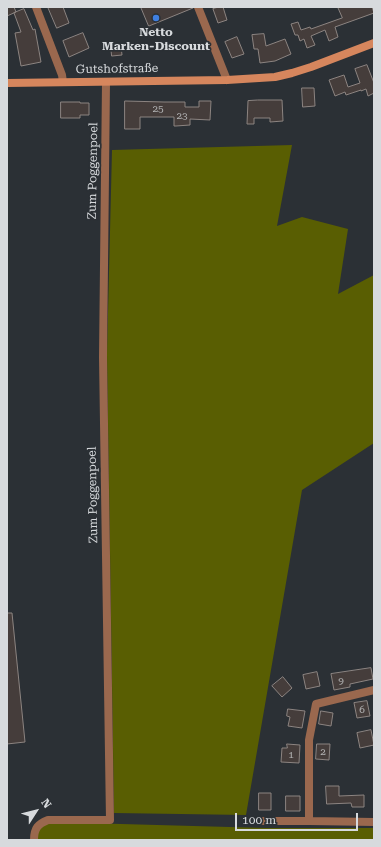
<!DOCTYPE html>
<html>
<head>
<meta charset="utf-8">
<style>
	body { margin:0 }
	#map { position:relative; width:381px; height:847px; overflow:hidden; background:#2b3035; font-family:"Roboto Serif",serif }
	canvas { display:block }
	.frame { position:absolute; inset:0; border:8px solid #d7dadd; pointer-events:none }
	.north { position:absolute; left:16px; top:791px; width:40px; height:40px; -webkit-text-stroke:3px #2b3035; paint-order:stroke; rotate:54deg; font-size:11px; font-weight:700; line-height:16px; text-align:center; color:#d7dadd }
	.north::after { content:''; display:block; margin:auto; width:14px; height:18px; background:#d7dadd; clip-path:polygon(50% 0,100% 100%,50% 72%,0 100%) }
	.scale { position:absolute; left:235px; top:813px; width:123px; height:18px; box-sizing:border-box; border:2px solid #d7dadd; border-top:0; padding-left:5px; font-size:12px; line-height:14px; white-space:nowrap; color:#d7dadd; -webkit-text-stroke:3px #2b3035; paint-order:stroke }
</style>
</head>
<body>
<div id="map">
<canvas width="381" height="847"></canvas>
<div class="frame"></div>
<div class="north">N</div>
<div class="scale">100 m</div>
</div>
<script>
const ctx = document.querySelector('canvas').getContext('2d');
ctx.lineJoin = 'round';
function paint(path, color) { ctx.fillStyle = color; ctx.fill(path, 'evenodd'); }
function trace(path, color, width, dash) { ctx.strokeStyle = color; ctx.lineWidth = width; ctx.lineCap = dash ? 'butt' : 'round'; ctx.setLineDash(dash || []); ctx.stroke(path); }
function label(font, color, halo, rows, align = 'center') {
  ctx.font = font + ' "Roboto Serif",serif'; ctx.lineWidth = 3.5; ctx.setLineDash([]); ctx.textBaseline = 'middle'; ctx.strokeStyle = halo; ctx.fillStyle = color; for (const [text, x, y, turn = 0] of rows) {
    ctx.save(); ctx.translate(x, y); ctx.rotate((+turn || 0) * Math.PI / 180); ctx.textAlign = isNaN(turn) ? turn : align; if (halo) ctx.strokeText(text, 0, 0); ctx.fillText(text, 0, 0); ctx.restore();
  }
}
paint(new Path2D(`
	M 292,145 L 277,226 L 302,217 L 348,229 L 338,294 L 374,275 L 374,443 L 302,490 L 246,815 L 114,813 L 107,354 L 112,150 Z
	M 49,822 L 266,828 L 374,828 L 374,840 L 36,840 L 38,828 Z`), '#595e02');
const building = new Path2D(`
	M 7,7 L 14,7 L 16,12 L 7,16 Z
	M 48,7 L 63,7 L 69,23 L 57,28 Z
	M 141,7 L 193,7 L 193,8 L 149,26 Z
	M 219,7 L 223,7 L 227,20 L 218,23 L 213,9 Z
	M 338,7 L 372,7 L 374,13 L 335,27 L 338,37 L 329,41 L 325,30 L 311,36 L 315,45 L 307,48 L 304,39 L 300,41 L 298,35 L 295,35 L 291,24 L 298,22 L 301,30 L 310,27 L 311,29 L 342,18 Z
	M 24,9 L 33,30 L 35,29 L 41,62 L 21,66 L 15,33 L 21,32 L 14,13 Z
	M 83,33 L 89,48 L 69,57 L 63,41 Z
	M 264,34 L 266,46 L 285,39 L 291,54 L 275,61 L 260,63 L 258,49 L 254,49 L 252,35 Z
	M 237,37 L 244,54 L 232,58 L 225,42 Z
	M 111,46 L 121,46 L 122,55 L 112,56 Z
	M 367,65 L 374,83 L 374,93 L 368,96 L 366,89 L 361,91 L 361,90 L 346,95 L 345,92 L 335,96 L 329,80 L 344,75 L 348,87 L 360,83 L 355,69 Z
	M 302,88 L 314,88 L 315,106 L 303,107 Z
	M 258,100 L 282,100 L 283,121 L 270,122 L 270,118 L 254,118 L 254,124 L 247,124 L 248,101 Z
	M 125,101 L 164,102 L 185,102 L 185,107 L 199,107 L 199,101 L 211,101 L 210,120 L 190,119 L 190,125 L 176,126 L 174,126 L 174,117 L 140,117 L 140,129 L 125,129 Z
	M 61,102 L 80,102 L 80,103 L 89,103 L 89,115 L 80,115 L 80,118 L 61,118 Z
	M 7,613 L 12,613 L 25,742 L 7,744 Z
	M 371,668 L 373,679 L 350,684 L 350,687 L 334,690 L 331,674 Z
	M 317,672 L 320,686 L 306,689 L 303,675 Z
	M 283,677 L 292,688 L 282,697 L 272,686 Z
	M 367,701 L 370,716 L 357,718 L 354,703 Z
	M 288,709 L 305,711 L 302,728 L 288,726 L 290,717 L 287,716 Z
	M 321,711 L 333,713 L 331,726 L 319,724 Z
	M 371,730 L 374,745 L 360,748 L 357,733 Z
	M 287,744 L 300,745 L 299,763 L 281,762 L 282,748 L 287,748 Z
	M 317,744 L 330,744 L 329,760 L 316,759 Z
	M 326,786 L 339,786 L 339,796 L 364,795 L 364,807 L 352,807 L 351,803 L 327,804 Z
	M 259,793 L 271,793 L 271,810 L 259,810 Z
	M 286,796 L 300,796 L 300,811 L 286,811 Z`);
paint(building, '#453d3b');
trace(building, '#8c8481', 1);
trace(new Path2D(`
	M 36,7 L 62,75 L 63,82
	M 198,7 L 227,80
	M 264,821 L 309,821 L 374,822
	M 309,821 L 309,740 L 316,704 L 374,690
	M 34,840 C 34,828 38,824 48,820 L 110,820 L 103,357 L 106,82`), '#9a684e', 8);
trace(new Path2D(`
	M 7,83 L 227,80 L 275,77 L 292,73 L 311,67 L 374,43`), '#d6865d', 8);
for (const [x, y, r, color] of [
	[156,18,4,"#3f7fe0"]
]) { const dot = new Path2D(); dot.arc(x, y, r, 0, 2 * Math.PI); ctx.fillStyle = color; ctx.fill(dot); trace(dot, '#2b3035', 1.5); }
label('10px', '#b2b3b4', null, [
	["25",158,109],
	["23",182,116],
	["9",341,681],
	["6",362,710],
	["2",323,752],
	["1",291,755]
]);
label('bold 12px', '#d7dadd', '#2b3035', [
	["Netto",156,32],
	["Marken-Discount",156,46]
]);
label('12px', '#d7dadd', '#2b3035', [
	["Gutshofstraße",117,69,-1],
	["Zum Poggenpoel",93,171,-89],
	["Zum Poggenpoel",93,495,-91]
]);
</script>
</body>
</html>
